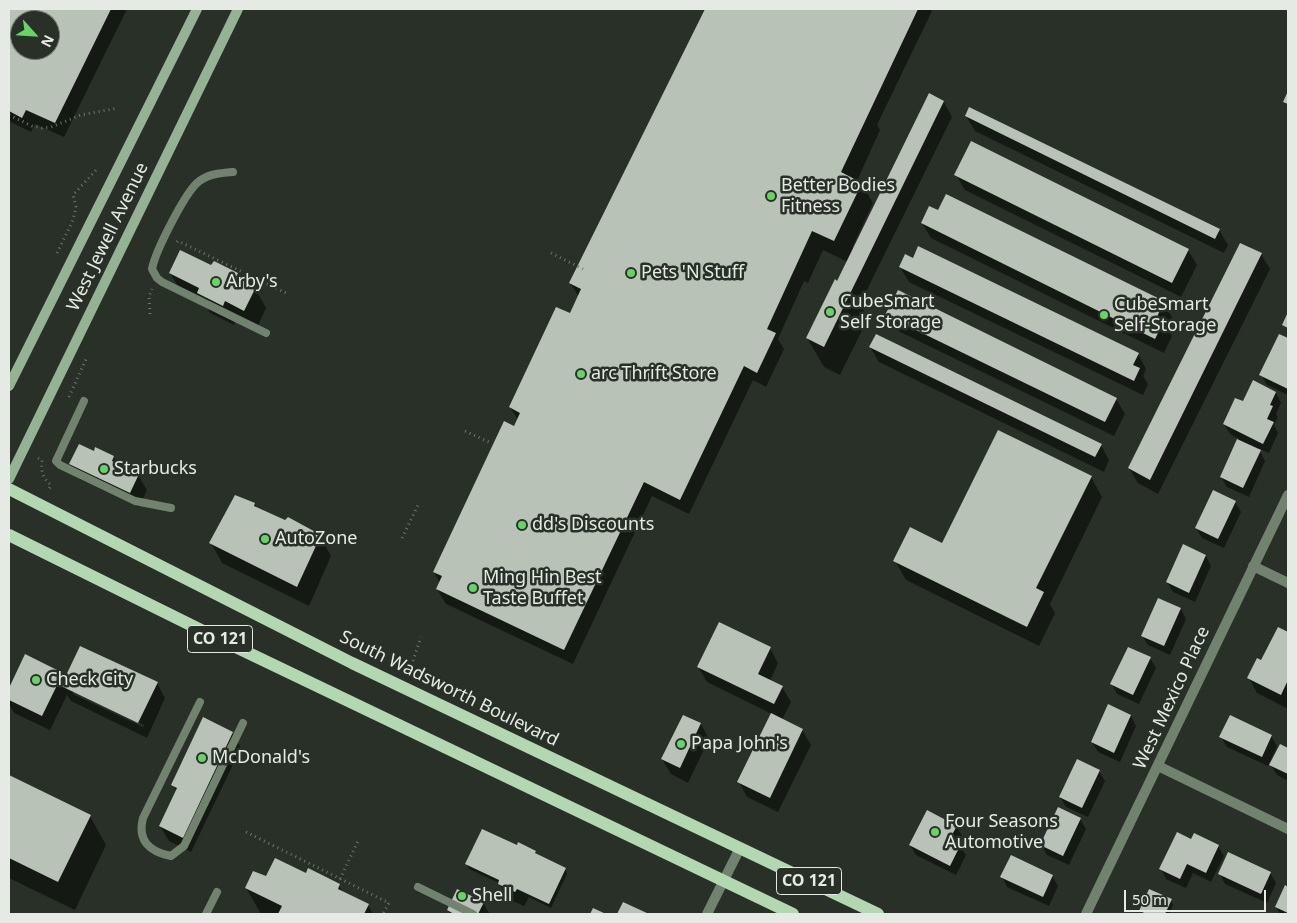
<!DOCTYPE html>
<html>
<head>
<meta charset="utf-8">
<style>
	body { margin:0 }
	#map { position:relative; width:1297px; height:923px; overflow:hidden; background:#283027; font-family:"Noto Sans",sans-serif }
	canvas { display:block }
	.frame { position:absolute; inset:0; border:10px solid #e5eae5; pointer-events:none }
	.north { position:absolute; left:10px; top:10px; width:50px; height:50px; box-sizing:border-box; background:#283027; border:1px solid #747a73; border-radius:50%; rotate:116deg; font-size:14px; font-weight:700; line-height:20px; text-align:center; color:#e5eae5 }
	.north::after { content:''; display:block; margin:auto; width:18px; height:22px; background:#68d465; clip-path:polygon(50% 0,100% 100%,50% 72%,0 100%) }
	.scale { position:absolute; left:1124px; top:890px; width:142px; height:22px; box-sizing:border-box; border:2px solid #e5eae5; border-top:0; padding-left:6px; font-size:15px; line-height:18px; white-space:nowrap; color:#e5eae5; -webkit-text-stroke:4px #283027; paint-order:stroke }
</style>
</head>
<body>
<div id="map">
<canvas width="1297" height="923"></canvas>
<div class="frame"></div>
<div class="north">N</div>
<div class="scale">50 m</div>
</div>
<script>
const ctx = document.querySelector('canvas').getContext('2d');
ctx.lineJoin = 'round';
function paint(path, color) { ctx.fillStyle = color; ctx.fill(path, 'evenodd'); }
function trace(path, color, width, dash) { ctx.strokeStyle = color; ctx.lineWidth = width; ctx.lineCap = dash ? 'butt' : 'round'; ctx.setLineDash(dash || []); ctx.stroke(path); }
function label(font, color, halo, rows, align = 'center') {
  ctx.font = font + ' "Noto Sans",sans-serif'; ctx.lineWidth = 5; ctx.setLineDash([]); ctx.textBaseline = 'middle'; ctx.strokeStyle = halo; ctx.fillStyle = color; for (const [text, x, y, turn = 0] of rows) {
    ctx.save(); ctx.translate(x, y); ctx.rotate((+turn || 0) * Math.PI / 180); ctx.textAlign = isNaN(turn) ? turn : align; if (halo) ctx.strokeText(text, 0, 0); ctx.fillText(text, 0, 0); ctx.restore();
  }
}
paint(new Path2D(`
	M 9,9 L 127,9 L 64,137 L 35,124 L 31,132 L 9,121 ZM 20,20 L 50,20 L 50,50 L 20,50 Z
	M 706,9 L 931,9 L 932,11 L 877,125 L 880,130 L 857,181 L 862,184 L 873,203 L 852,248 L 854,249 L 944,102 L 952,117 L 860,304 L 868,318 L 840,375 L 824,367 L 807,338 L 848,262 L 823,250 L 808,283 L 804,281 L 778,339 L 784,349 L 766,387 L 753,380 L 689,514 L 652,496 L 573,664 L 446,604 L 437,589 L 440,583 L 434,572 L 518,420 L 510,407 L 570,315 L 579,297 L 570,283 Z
	M 966,116 L 1219,230 L 1228,245 L 1224,253 L 975,131 Z
	M 956,175 L 1188,250 L 1197,265 L 1181,297 L 965,190 Z
	M 922,223 L 1163,302 L 1172,317 L 1167,328 L 1172,336 L 1164,353 L 931,238 Z
	M 1241,244 L 1261,254 L 1270,269 L 1158,494 L 1138,483 L 1129,468 Z
	M 212,267 L 237,274 L 242,282 L 255,288 L 266,308 L 256,330 L 236,320 L 234,325 L 210,313 L 205,304 L 182,293 L 170,273 Z
	M 900,267 L 1138,354 L 1146,369 L 1143,376 L 1148,384 L 1143,395 L 909,282 Z
	M 887,315 L 1116,399 L 1125,414 L 1114,436 L 896,330 Z
	M 1279,335 L 1288,339 L 1288,395 L 1267,385 L 1261,375 Z
	M 870,347 L 1101,445 L 1109,460 L 1104,472 L 879,362 Z
	M 1276,393 L 1281,403 L 1276,414 L 1278,417 L 1274,425 L 1278,433 L 1269,453 L 1258,448 L 1265,461 L 1249,497 L 1227,487 L 1221,477 L 1239,439 L 1230,434 L 1224,424 L 1244,403 Z
	M 94,453 L 113,457 L 118,465 L 138,475 L 147,490 L 139,507 L 79,479 L 70,464 Z
	M 1091,477 L 1102,497 L 1050,604 L 1055,613 L 1039,646 L 906,580 L 895,561 L 943,545 Z
	M 236,497 L 255,504 L 257,509 L 320,536 L 331,556 L 309,606 L 222,563 L 211,543 Z
	M 1235,502 L 1241,512 L 1224,548 L 1202,538 L 1196,528 Z
	M 1206,556 L 1211,566 L 1195,602 L 1173,592 L 1167,582 Z
	M 1159,599 L 1181,609 L 1186,619 L 1170,655 L 1148,645 L 1142,635 Z
	M 1279,629 L 1288,633 L 1288,709 L 1257,693 L 1249,678 L 1262,662 Z
	M 770,648 L 778,663 L 770,681 L 782,687 L 791,702 L 782,720 L 802,730 L 811,745 L 778,812 L 747,797 L 739,782 L 772,714 L 707,682 L 698,667 Z
	M 25,656 L 62,674 L 65,680 L 157,683 L 165,698 L 147,738 L 71,701 L 67,695 L 50,730 L 14,713 L 9,704 L 9,691 ZM 73,691 L 144,725 L 143,727 L 73,694 Z
	M 1150,658 L 1156,668 L 1139,704 L 1117,694 L 1112,684 Z
	M 1109,706 L 1131,716 L 1136,726 L 1120,762 L 1098,752 L 1092,742 Z
	M 684,716 L 701,724 L 709,739 L 688,783 L 671,774 L 662,759 Z
	M 232,733 L 241,748 L 191,852 L 169,841 L 160,826 L 177,792 L 173,785 Z
	M 1271,736 L 1277,746 L 1268,766 L 1227,747 L 1221,737 Z
	M 1280,745 L 1288,749 L 1288,781 L 1277,775 L 1271,765 Z
	M 1099,771 L 1105,781 L 1088,817 L 1066,807 L 1060,797 Z
	M 9,777 L 90,816 L 106,845 L 75,910 L 9,878 Z
	M 1080,819 L 1086,829 L 1069,865 L 1047,855 L 1041,845 Z
	M 956,826 L 962,836 L 958,844 L 966,855 L 956,875 L 916,855 L 910,845 Z
	M 1192,841 L 1218,846 L 1224,856 L 1211,882 L 1193,873 L 1186,888 L 1166,879 L 1161,869 Z
	M 517,847 L 535,851 L 538,856 L 565,869 L 567,874 L 551,908 L 529,897 L 524,906 L 508,899 L 499,883 L 469,869 L 467,864 Z
	M 1270,873 L 1276,883 L 1267,903 L 1225,884 L 1220,874 Z
	M 307,874 L 339,885 L 343,893 L 368,905 L 373,914 L 261,914 L 246,888 L 267,878 Z
	M 1052,876 L 1058,886 L 1049,906 L 1007,887 L 1002,877 Z
	M 1285,887 L 1288,888 L 1288,914 L 1280,914 L 1276,907 Z
	M 1171,900 L 1173,905 L 1169,914 L 1143,914 L 1141,911 Z
	M 483,903 L 490,914 L 450,914 L 448,910 Z`), '#0007');
paint(new Path2D(`
	M 9,9 L 111,9 L 55,123 L 26,110 L 22,118 L 9,111 ZM 20,20 L 50,20 L 50,50 L 20,50 Z
	M 705,9 L 918,9 L 841,172 L 862,183 L 834,241 L 812,231 L 767,329 L 776,333 L 757,373 L 744,366 L 680,500 L 644,482 L 564,650 L 436,589 L 442,576 L 433,572 L 504,421 L 514,426 L 520,413 L 509,407 L 556,307 L 570,313 L 581,289 L 569,283 Z
	M 1288,91 L 1288,104 L 1283,102 Z
	M 929,93 L 944,101 L 824,347 L 806,338 L 835,279 L 837,281 Z
	M 969,107 L 1220,229 L 1215,239 L 965,116 Z
	M 971,141 L 1189,249 L 1172,283 L 954,175 Z
	M 946,194 L 1164,301 L 1157,317 L 1164,321 L 1155,339 L 921,223 L 929,206 L 938,210 Z
	M 1240,243 L 1262,253 L 1150,480 L 1128,468 Z
	M 918,246 L 1139,353 L 1133,365 L 1140,368 L 1134,381 L 899,267 L 905,254 L 913,258 Z
	M 180,250 L 211,265 L 214,261 L 238,273 L 236,277 L 256,287 L 244,311 L 225,301 L 223,306 L 197,293 L 199,288 L 169,273 Z
	M 898,290 L 1117,398 L 1105,422 L 885,315 Z
	M 1288,312 L 1288,328 L 1282,325 Z
	M 876,334 L 1102,444 L 1095,457 L 869,347 Z
	M 1279,334 L 1288,338 L 1288,389 L 1259,375 Z
	M 1253,380 L 1276,392 L 1270,405 L 1273,406 L 1267,419 L 1274,422 L 1263,444 L 1223,424 L 1235,398 L 1243,401 Z
	M 998,430 L 1092,476 L 1036,588 L 1044,592 L 1027,627 L 893,561 L 910,527 L 942,543 Z
	M 1237,439 L 1261,450 L 1243,488 L 1220,477 Z
	M 79,444 L 94,451 L 95,447 L 114,456 L 112,461 L 139,474 L 130,493 L 69,464 Z
	M 1213,490 L 1236,501 L 1218,539 L 1195,528 Z
	M 235,495 L 255,503 L 254,506 L 285,520 L 288,517 L 321,535 L 297,587 L 209,543 Z
	M 1183,544 L 1206,555 L 1189,593 L 1166,582 Z
	M 1158,598 L 1181,608 L 1164,646 L 1141,636 Z
	M 719,622 L 771,647 L 758,674 L 783,686 L 774,704 L 697,667 Z
	M 1278,627 L 1288,632 L 1288,680 L 1281,695 L 1247,678 L 1257,658 L 1261,660 Z
	M 80,646 L 158,682 L 138,723 L 61,686 Z
	M 1128,647 L 1151,657 L 1133,695 L 1110,684 Z
	M 25,654 L 63,673 L 42,716 L 9,700 L 9,688 Z
	M 1108,704 L 1131,715 L 1114,753 L 1091,742 Z
	M 771,713 L 803,729 L 770,798 L 737,782 Z
	M 683,715 L 701,723 L 680,768 L 661,759 Z
	M 1230,715 L 1272,735 L 1262,757 L 1219,737 Z
	M 203,717 L 233,732 L 183,838 L 159,826 L 177,788 L 171,785 Z
	M 1280,744 L 1288,748 L 1288,774 L 1269,765 Z
	M 1077,759 L 1100,770 L 1082,808 L 1059,797 Z
	M 9,775 L 91,815 L 58,882 L 9,858 Z
	M 1058,807 L 1081,818 L 1063,856 L 1040,845 Z
	M 927,810 L 957,826 L 950,838 L 961,844 L 950,866 L 909,845 Z
	M 482,829 L 517,845 L 518,842 L 536,851 L 535,853 L 566,868 L 549,904 L 517,889 L 515,892 L 498,884 L 499,880 L 465,864 Z
	M 1177,832 L 1191,839 L 1194,833 L 1219,845 L 1206,873 L 1187,864 L 1180,879 L 1159,869 Z
	M 1228,852 L 1271,872 L 1261,894 L 1218,874 Z
	M 1011,855 L 1053,875 L 1043,897 L 1000,877 Z
	M 275,858 L 306,873 L 308,868 L 340,884 L 338,889 L 369,904 L 364,914 L 278,914 L 282,906 L 245,888 L 253,871 L 266,876 Z
	M 1285,885 L 1288,887 L 1288,913 L 1275,907 Z
	M 457,889 L 484,902 L 478,914 L 454,914 L 447,910 Z
	M 1149,889 L 1172,899 L 1165,914 L 1147,914 L 1139,911 Z
	M 623,902 L 649,914 L 617,914 Z
	M 593,908 L 606,914 L 590,914 Z`), '#b8c2b7');
trace(new Path2D(`
	M 9,115 L 32,126 L 42,128 L 51,127 L 81,115 L 118,108
	M 177,242 L 178,241 L 286,293
	M 57,253 L 73,220 L 76,207 L 73,195 L 98,168
	M 551,253 L 583,269
	M 150,314 L 149,296 L 152,289
	M 69,397 L 87,357
	M 465,431 L 491,443
	M 38,458 L 42,460 C 41,471 42,477 51,485 L 49,489
	M 402,538 L 418,505
	M 413,661 L 421,637
	M 246,832 L 389,903 L 383,914
	M 340,879 L 359,839`), '#6e756d', 3, [1, 4]);
trace(new Path2D(`
	M 233,172 C 220,173 207,174 197,183 C 184,195 155,252 152,269 L 157,278 L 162,282 L 266,333
	M 84,401 L 56,461 L 60,465 L 135,501 L 171,508
	M 200,702 L 143,818 C 137,841 150,852 171,856 L 184,846 L 243,723
	M 418,887 L 473,914
	M 206,914 L 217,892`), '#71826f', 8);
trace(new Path2D(`
	M 1253,566 L 1288,583
	M 1158,766 L 1288,829
	M 707,914 L 740,848
	M 1086,914 L 1288,495`), '#71826f', 10);
trace(new Path2D(`
	M 9,386 L 197,9
	M 9,479 L 238,9`), '#96b294', 10);
trace(new Path2D(`
	M 9,489 L 352,663 L 878,914
	M 9,535 L 215,637 L 793,914`), '#b3d8b1', 12);
for (const [x, y, r, color] of [
	[771,196,5,"#68d465"],
	[631,273,5,"#68d465"],
	[216,282,5,"#68d465"],
	[830,312,5,"#68d465"],
	[1104,315,5,"#68d465"],
	[581,374,5,"#68d465"],
	[104,469,5,"#68d465"],
	[522,525,5,"#68d465"],
	[265,539,5,"#68d465"],
	[473,588,5,"#68d465"],
	[36,680,5,"#68d465"],
	[681,744,5,"#68d465"],
	[202,758,5,"#68d465"],
	[935,832,5,"#68d465"],
	[462,896,5,"#68d465"]
]) { const dot = new Path2D(); dot.arc(x, y, r, 0, 2 * Math.PI); ctx.fillStyle = color; ctx.fill(dot); trace(dot, '#283027', 2); }
for (const [x, y, w] of [
	[220,639,65],
	[809,881,65]
]) { const box = new Path2D(); box.roundRect(x - w / 2, y - 13.5, w, 27, 4); ctx.fillStyle = '#283027'; ctx.fill(box); trace(box, '#e5eae5', 1); }
label('bold 16px', '#e5eae5', null, [
	["CO 121",220,639],
	["CO 121",809,881]
]);
label('18px', '#e5eae5', '#283027', [
	["Better Bodies",781,186],
	["Fitness",781,207],
	["Pets 'N Stuff",641,273],
	["Arby's",226,282],
	["CubeSmart",840,302],
	["Self Storage",840,323],
	["CubeSmart",1114,305],
	["Self-Storage",1114,326],
	["arc Thrift Store",591,374],
	["Starbucks",114,469],
	["dd's Discounts",532,525],
	["AutoZone",275,539],
	["Ming Hin Best",483,578],
	["Taste Buffet",483,599],
	["Check City",46,680],
	["Papa John's",691,744],
	["McDonald's",212,758],
	["Four Seasons",945,822],
	["Automotive",945,843],
	["Shell",472,896]
], 'left');
label('18px', '#e5eae5', '#283027', [
	["West Jewell Avenue",108,237,-64],
	["South Wadsworth Boulevard",449,689,26],
	["West Mexico Place",1172,698,-65]
]);
</script>
</body>
</html>
